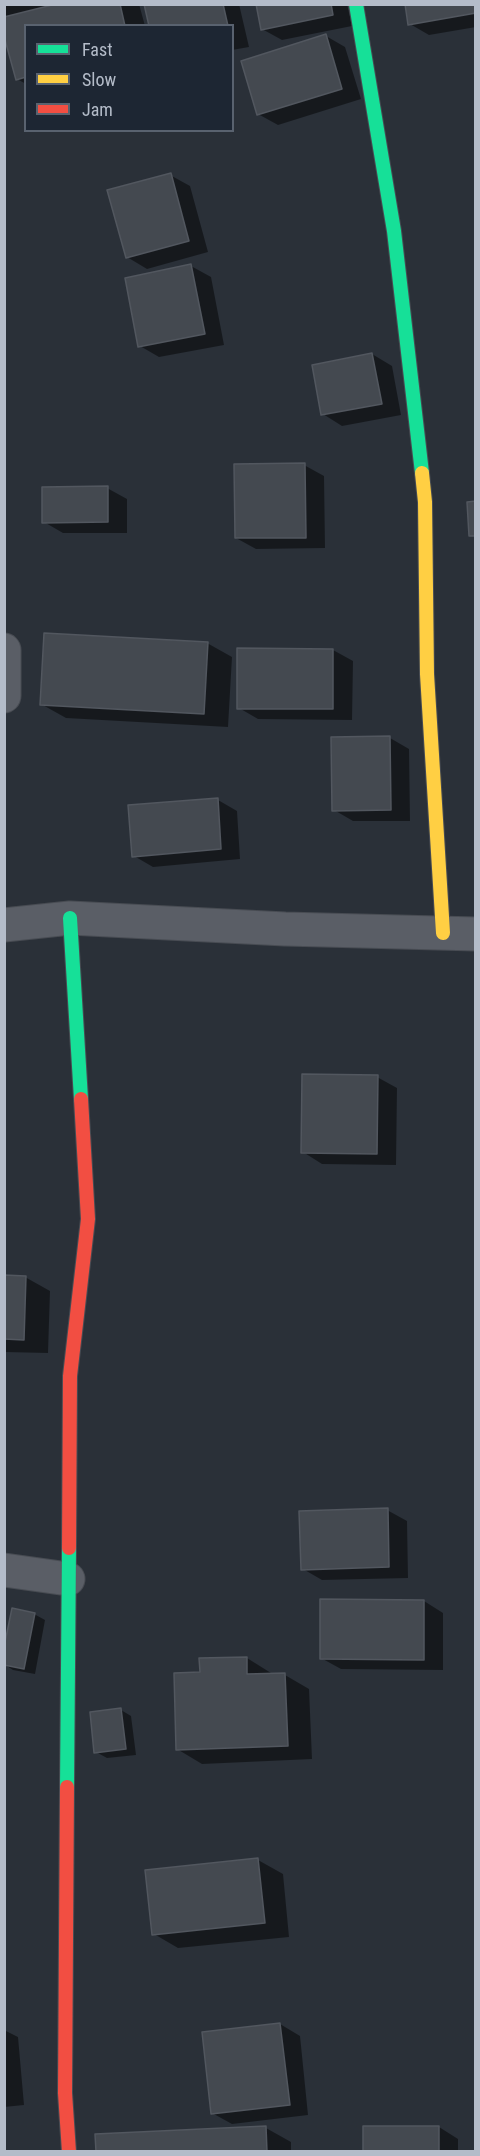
<!DOCTYPE html>
<html>
<head>
<meta charset="utf-8">
<style>
	body { margin:0 }
	#map { position:relative; width:480px; height:2156px; overflow:hidden; background:#2a3038; font-family:"Roboto Condensed",sans-serif }
	canvas { display:block }
	.frame { position:absolute; inset:0; border:6px solid #b4bcc9; pointer-events:none }
	.legend { position:absolute; left:24px; top:24px; width:210px; height:108px; box-sizing:border-box; background:#1d2633; border:2px solid #59626f; margin:0; padding:8px 10px; list-style:none; font-size:18px; color:#b4bcc9 }
	.legend li { display:flex; align-items:center; gap:12px; height:30px }
	.legend b { width:30px; border:2px solid #59626f }
</style>
</head>
<body>
<div id="map">
<canvas width="480" height="2156"></canvas>
<div class="frame"></div>
<ul class="legend">
<li><b style="height:8px;background:#16e098"></b>Fast</li>
<li><b style="height:8px;background:#ffcf43"></b>Slow</li>
<li><b style="height:8px;background:#f24e42"></b>Jam</li>
</ul>
</div>
<script>
const ctx = document.querySelector('canvas').getContext('2d');
ctx.lineJoin = 'round';
function paint(path, color) { ctx.fillStyle = color; ctx.fill(path, 'evenodd'); }
function trace(path, color, width, dash) { ctx.strokeStyle = color; ctx.lineWidth = width; ctx.lineCap = dash ? 'butt' : 'round'; ctx.setLineDash(dash || []); ctx.stroke(path); }
paint(new Path2D(`
	M 4,4 L 47,4 L 48,8 L 55,4 L 139,4 L 145,26 L 26,26 L 26,84 L 17,79 L 4,30 Z
	M 146,4 L 239,4 L 249,47 L 232,50 L 232,26 L 151,26 Z
	M 257,4 L 347,4 L 352,26 L 282,40 L 262,29 Z
	M 476,4 L 476,27 L 429,35 L 410,24 Z
	M 326,36 L 345,47 L 361,99 L 278,125 L 258,114 Z
	M 170,175 L 190,186 L 208,252 L 147,269 L 127,257 Z
	M 191,266 L 211,277 L 224,345 L 159,357 L 140,346 Z
	M 372,354 L 392,366 L 401,415 L 342,426 L 323,414 Z
	M 304,465 L 324,476 L 325,548 L 256,549 L 236,538 Z
	M 107,488 L 127,499 L 127,533 L 63,533 L 44,522 Z
	M 207,643 L 232,657 L 228,727 L 66,718 L 41,704 Z
	M 239,649 L 333,650 L 353,661 L 352,720 L 258,719 L 239,708 Z
	M 390,738 L 409,749 L 410,821 L 353,821 L 334,810 Z
	M 218,800 L 237,811 L 240,859 L 153,867 L 134,856 Z
	M 377,1077 L 397,1088 L 396,1165 L 322,1164 L 303,1152 Z
	M 4,1277 L 25,1277 L 50,1291 L 48,1353 L 4,1352 Z
	M 387,1510 L 407,1521 L 408,1578 L 322,1580 L 303,1569 Z
	M 424,1601 L 443,1613 L 443,1670 L 341,1669 L 321,1658 Z
	M 34,1614 L 45,1620 L 35,1674 L 13,1670 L 4,1664 Z
	M 247,1658 L 271,1673 L 271,1675 L 285,1675 L 309,1689 L 312,1759 L 202,1764 L 177,1749 L 202,1673 Z
	M 121,1710 L 131,1716 L 136,1755 L 107,1758 L 96,1752 Z
	M 258,1860 L 283,1874 L 289,1937 L 178,1948 L 154,1934 Z
	M 280,2024 L 300,2036 L 308,2115 L 232,2124 L 212,2113 L 203,2033 Z
	M 4,2030 L 18,2037 L 24,2105 L 4,2107 Z
	M 439,2127 L 458,2139 L 458,2152 L 364,2152 Z
	M 266,2128 L 291,2142 L 291,2152 L 97,2152 Z`), '#0007');
const building = new Path2D(`
	M 56,4 L 120,4 L 125,26 L 26,26 L 26,77 L 16,80 L 4,36 L 4,17 Z
	M 144,4 L 223,4 L 228,26 L 149,26 Z
	M 256,4 L 331,4 L 333,15 L 261,30 Z
	M 405,4 L 476,4 L 476,13 L 408,25 Z
	M 326,34 L 342,89 L 257,115 L 241,61 Z
	M 171,173 L 189,241 L 126,258 L 107,190 Z
	M 191,264 L 205,334 L 138,347 L 125,278 Z
	M 372,353 L 382,404 L 321,415 L 312,365 Z
	M 305,463 L 306,538 L 235,538 L 234,464 Z
	M 108,486 L 108,522 L 42,523 L 42,487 Z
	M 476,501 L 476,536 L 469,536 L 467,502 Z
	M 44,633 L 208,642 L 204,714 L 40,705 Z
	M 237,648 L 333,649 L 333,709 L 237,709 Z
	M 390,736 L 391,810 L 332,811 L 331,737 Z
	M 218,798 L 221,849 L 132,857 L 128,805 Z
	M 302,1074 L 378,1075 L 377,1154 L 301,1153 Z
	M 4,1275 L 26,1276 L 24,1340 L 4,1339 Z
	M 388,1508 L 389,1567 L 301,1570 L 299,1511 Z
	M 320,1599 L 424,1600 L 424,1660 L 320,1659 Z
	M 12,1608 L 35,1613 L 24,1669 L 4,1665 L 4,1647 Z
	M 247,1657 L 247,1674 L 285,1673 L 288,1746 L 176,1750 L 174,1673 L 200,1672 L 199,1658 Z
	M 121,1708 L 126,1749 L 94,1753 L 90,1712 Z
	M 258,1858 L 265,1923 L 152,1935 L 145,1870 Z
	M 280,2023 L 290,2105 L 211,2114 L 202,2032 Z
	M 266,2126 L 267,2152 L 96,2152 L 95,2134 Z
	M 363,2126 L 439,2126 L 439,2152 L 363,2152 Z`);
paint(building, '#444950');
trace(building, '#52575f', 1.5);
const street = new Path2D(`
	M 4,650 L 4,696
	M 4,925 L 70,918 L 285,929 L 476,934
	M 4,1570 L 68,1579`);
const fast = new Path2D(`
	M 356,4 L 394,231 L 422,473
	M 70,918 L 81,1099
	M 67,1787 L 69,1548`);
const slow = new Path2D(`
	M 422,473 L 425,502 L 427,674 L 443,933`);
const jam = new Path2D(`
	M 69,1548 L 70,1376 L 88,1219 L 81,1099
	M 67,1787 L 65,2093 L 69,2152`);
trace(street, '#484c53', 35);
trace(fast, '#484c53', 16);
trace(slow, '#484c53', 16);
trace(jam, '#484c53', 16);
trace(street, '#5a5e66', 33);
trace(fast, '#16e098', 14);
trace(slow, '#ffcf43', 14);
trace(jam, '#f24e42', 14);
</script>
</body>
</html>
